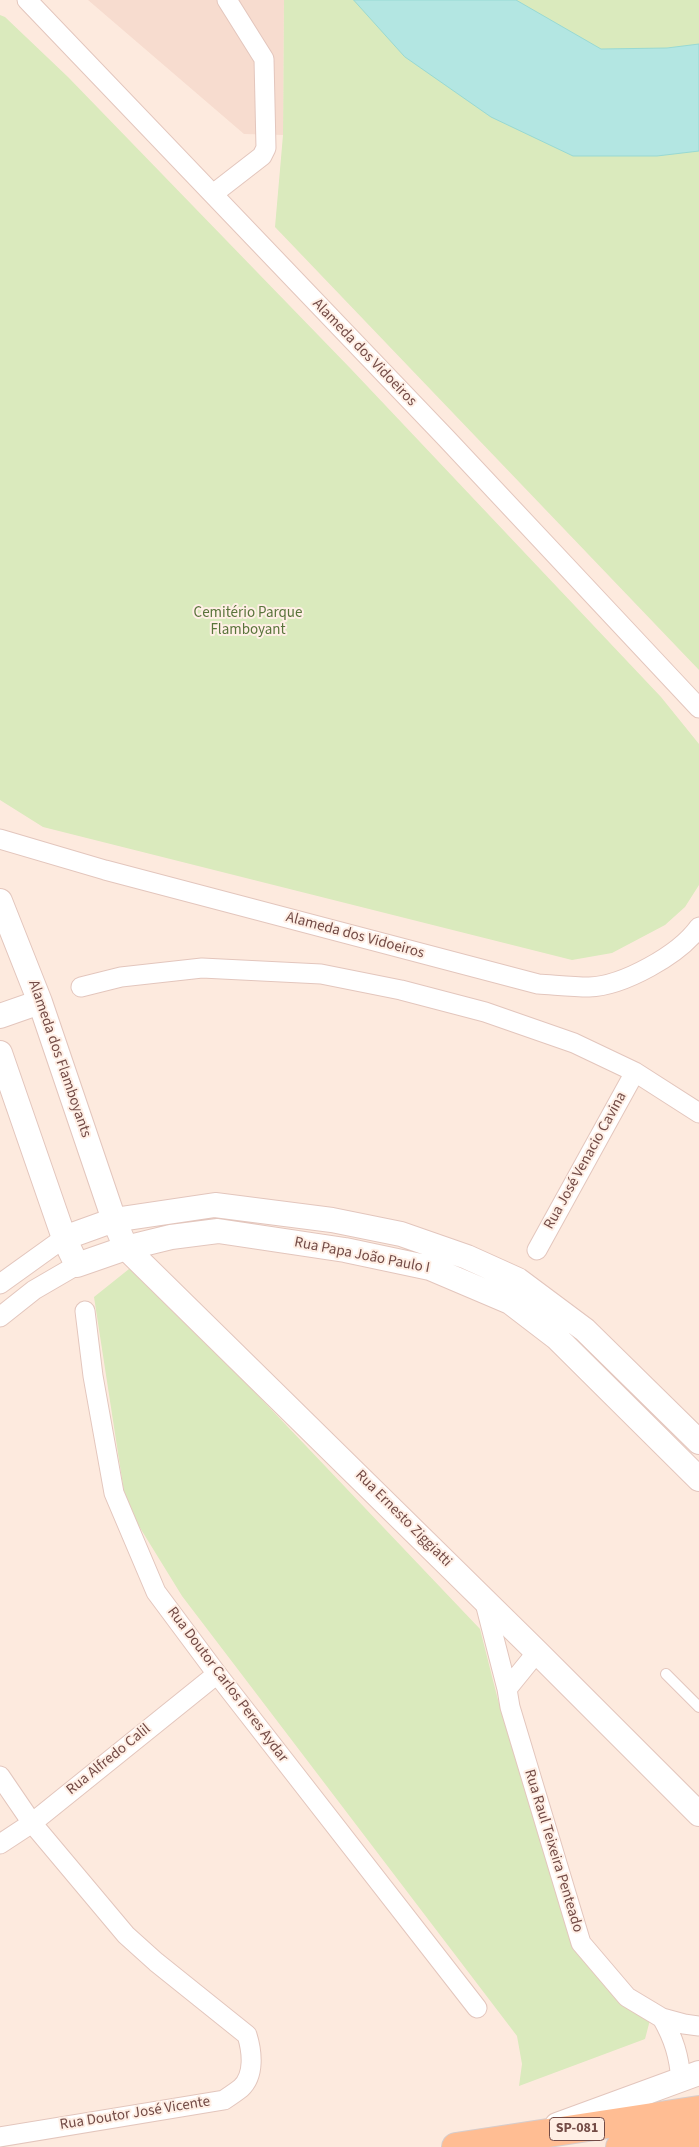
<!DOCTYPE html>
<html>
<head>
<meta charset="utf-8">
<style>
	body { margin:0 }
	canvas { display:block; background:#fdeade }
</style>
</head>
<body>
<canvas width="699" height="2147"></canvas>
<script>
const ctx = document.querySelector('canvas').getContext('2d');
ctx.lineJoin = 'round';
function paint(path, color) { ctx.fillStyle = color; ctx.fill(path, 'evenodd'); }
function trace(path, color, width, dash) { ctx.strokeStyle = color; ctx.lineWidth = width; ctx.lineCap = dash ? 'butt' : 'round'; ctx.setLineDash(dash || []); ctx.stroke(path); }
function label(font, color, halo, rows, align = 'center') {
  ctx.font = font + ' "Source Sans 3",sans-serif'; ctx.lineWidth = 4; ctx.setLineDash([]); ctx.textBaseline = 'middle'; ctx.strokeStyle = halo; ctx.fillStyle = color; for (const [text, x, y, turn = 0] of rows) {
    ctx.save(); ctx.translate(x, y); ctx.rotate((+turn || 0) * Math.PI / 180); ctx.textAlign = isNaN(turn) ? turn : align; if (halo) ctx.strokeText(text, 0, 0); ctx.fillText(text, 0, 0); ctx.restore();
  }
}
paint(new Path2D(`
	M 88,0 L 284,0 L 283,135 L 244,134 Z`), '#f7dccf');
paint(new Path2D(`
	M 284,0 L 699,0 L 699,670 L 275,227 L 283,135 Z
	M 0,15 L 5,17 L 68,77 L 351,369 L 661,697 L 699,744 L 699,885 L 685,907 L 665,925 L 612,953 L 572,960 L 43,827 L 0,800 Z
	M 134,1265 L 480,1629 L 498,1700 L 575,1943 L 650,2020 L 645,2039 L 519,2086 L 522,2064 L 517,2036 L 182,1596 L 126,1505 L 94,1297 Z`), '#daeabd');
const water = new Path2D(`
	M 354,0 L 516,0 L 601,49 L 667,48 L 699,44 L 699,151 L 657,156 L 573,156 L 491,117 L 405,57 Z`);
paint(water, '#b3e6e2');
trace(water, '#98d9d3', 1);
const service = new Path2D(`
	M 666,1674 L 699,1707`);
const minor = new Path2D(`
	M 27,0 L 446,438 L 699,708
	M 213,194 L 262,156 L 266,148 L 264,59 L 227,0
	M 0,839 L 105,870 L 538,984 C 555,985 572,987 589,987 C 623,986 679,955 699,927
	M 81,987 L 121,977 L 202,968 L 321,974 L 401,990 L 485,1012 L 574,1043 L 635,1072 L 699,1113
	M 537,1250 L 635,1072
	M 0,1284 L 64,1238
	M 85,1311 L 93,1376 L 114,1493 L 156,1592 L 217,1674 L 477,2008
	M 0,1317 L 34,1290 L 77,1265
	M 484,1599 L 507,1689 L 510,1707 L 581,1943 L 627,1997 L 662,2018 L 684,2024 L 699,2026
	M 507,1689 L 537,1652
	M 0,1776 L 32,1823 L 126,1935 L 156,1962 L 247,2035 C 252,2051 255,2075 241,2088 C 236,2092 230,2096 224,2100 L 0,2137
	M 0,1844 L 32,1823 L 217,1674
	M 662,2018 C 674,2039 679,2056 681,2080`);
const tertiary = new Path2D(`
	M 0,901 L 40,1002 L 114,1220 L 126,1248 L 537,1652 L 699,1814
	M 0,1016 L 40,1002
	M 0,1053 L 64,1238 L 77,1265 L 126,1248 L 171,1237 L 218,1231 L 345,1250 L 430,1268 L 510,1302 L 557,1338 L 699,1479
	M 64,1238 L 114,1220 L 215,1205 L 332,1220 L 401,1234 L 467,1257 L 518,1280 L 585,1330 L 699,1442
	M 557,2125 L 699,2073`);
const primary = new Path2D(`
	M 456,2147 L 699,2110
	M 620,2147 L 699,2135`);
trace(service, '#e3c6bd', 12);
trace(minor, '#e3c6bd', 21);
trace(tertiary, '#e3c6bd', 26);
trace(primary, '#d8cdcb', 30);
trace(service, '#fff', 10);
trace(minor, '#fff', 19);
trace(tertiary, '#fff', 24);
trace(primary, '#ffbd93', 28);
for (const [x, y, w] of [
	[577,2129,55]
]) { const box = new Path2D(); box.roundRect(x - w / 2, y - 11.5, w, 23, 4); ctx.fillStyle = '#ffefe5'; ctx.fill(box); trace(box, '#734b46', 1); }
label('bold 14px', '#734b46', null, [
	["SP-081",577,2129]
]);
label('15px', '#734b46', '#ffefe5', [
	["Alameda dos Vidoeiros",364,353,46],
	["Alameda dos Vidoeiros",355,936,15],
	["Alameda dos Flamboyants",59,1059,71],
	["Rua José Venacio Cavina",586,1161,-61],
	["Rua Papa João Paulo I",362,1256,11],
	["Rua Ernesto Ziggiatti",403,1519,45],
	["Rua Doutor Carlos Peres Aydar",227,1685,53],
	["Rua Alfredo Calil",109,1760,-39],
	["Rua Raul Teixeira Penteado",553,1851,73],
	["Rua Doutor José Vicente",135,2114,-9]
]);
label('15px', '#59743b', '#ffefe5', [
	["Cemitério Parque",248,614],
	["Flamboyant",248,631]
]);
</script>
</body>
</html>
